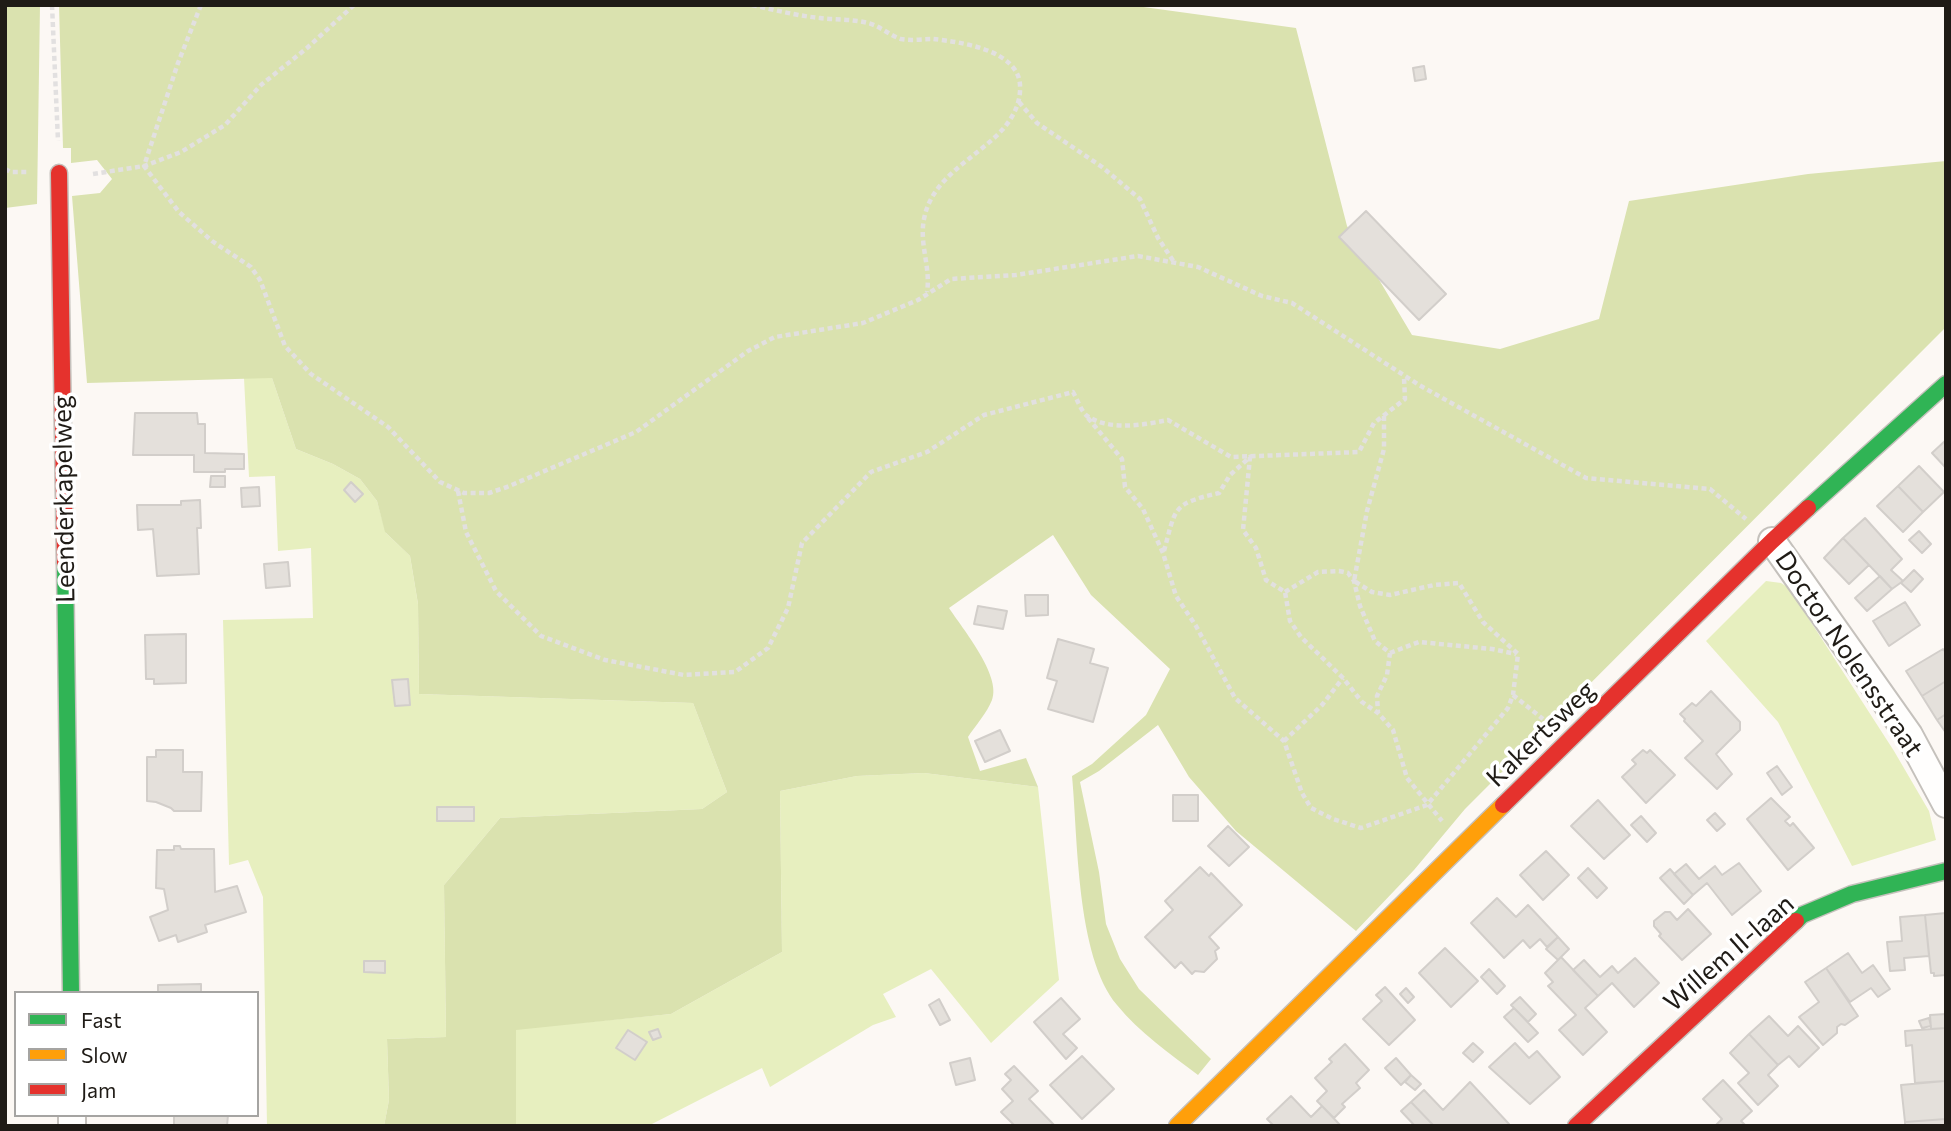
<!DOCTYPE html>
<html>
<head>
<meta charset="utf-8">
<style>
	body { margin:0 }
	#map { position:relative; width:1951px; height:1131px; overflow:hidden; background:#fcf8f4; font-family:Commissioner,sans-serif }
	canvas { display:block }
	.frame { position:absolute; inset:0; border:7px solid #1f1b16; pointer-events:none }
	.legend { position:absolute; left:14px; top:991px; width:245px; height:126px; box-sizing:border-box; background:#fff; border:2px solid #a5a4a2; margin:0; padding:9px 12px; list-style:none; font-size:21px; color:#1f1b16 }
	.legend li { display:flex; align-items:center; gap:14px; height:35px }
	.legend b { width:35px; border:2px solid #a5a4a2 }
</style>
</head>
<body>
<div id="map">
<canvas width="1951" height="1131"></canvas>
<div class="frame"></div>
<ul class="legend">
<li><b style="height:9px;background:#30b455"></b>Fast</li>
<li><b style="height:9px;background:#ff9f0a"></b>Slow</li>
<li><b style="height:9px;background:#e5322d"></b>Jam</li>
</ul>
</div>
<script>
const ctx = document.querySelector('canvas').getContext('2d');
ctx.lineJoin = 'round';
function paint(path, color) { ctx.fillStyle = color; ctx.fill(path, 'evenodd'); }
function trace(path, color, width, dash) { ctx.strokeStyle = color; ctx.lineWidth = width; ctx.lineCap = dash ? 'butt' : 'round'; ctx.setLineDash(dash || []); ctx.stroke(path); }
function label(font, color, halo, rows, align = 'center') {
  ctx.font = font + ' Commissioner,sans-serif'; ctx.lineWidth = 7; ctx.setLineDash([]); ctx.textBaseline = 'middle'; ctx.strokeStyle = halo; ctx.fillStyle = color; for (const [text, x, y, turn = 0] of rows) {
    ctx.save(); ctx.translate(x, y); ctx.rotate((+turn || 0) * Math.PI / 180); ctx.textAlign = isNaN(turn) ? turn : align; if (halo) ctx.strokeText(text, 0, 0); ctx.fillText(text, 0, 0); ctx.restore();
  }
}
paint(new Path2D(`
	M 244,378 L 272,378 L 296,449 L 333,464 L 360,479 L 377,501 L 386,533 L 410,556 L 418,604 L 419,694 L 693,703 L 727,792 L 702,809 L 500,818 L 444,885 L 446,1037 L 387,1039 L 389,1100 L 384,1126 L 267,1126 L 263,897 L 248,860 L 229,865 L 223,620 L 313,618 L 311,548 L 278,551 L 275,476 L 249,477 Z
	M 1766,581 L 1781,583 L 1789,588 L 1894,751 L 1929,811 L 1936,840 L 1852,866 L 1778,722 L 1706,641 Z
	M 924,773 L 1038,787 L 1059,980 L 991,1043 L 931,969 L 883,994 L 896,1017 L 873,1025 L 770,1087 L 762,1068 L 648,1126 L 516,1126 L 516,1029 L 671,1014 L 782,952 L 780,791 L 857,776 Z`), '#e7efbf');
paint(new Path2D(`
	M 5,5 L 40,5 L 37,204 L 5,208 Z
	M 59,5 L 1129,5 L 1296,28 L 1347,226 L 1412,335 L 1500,349 L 1599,319 L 1629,201 L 1808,174 L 1946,161 L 1946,327 L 1465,809 L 1414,870 L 1356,931 L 1236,831 L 1189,777 L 1158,725 L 1099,771 L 1080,782 L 1099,872 L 1106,924 L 1120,959 L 1139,989 L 1211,1059 L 1198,1075 C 1170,1054 1139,1032 1117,1005 C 1076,956 1078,839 1072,776 L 1092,764 L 1146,715 L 1170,669 L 1091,595 L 1053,535 L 949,608 C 962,628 1002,676 992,700 C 987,713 975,726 968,737 L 980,771 L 1026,758 L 1038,787 L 924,773 L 857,776 L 780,791 L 782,952 L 671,1014 L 516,1030 L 516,1126 L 384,1126 L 389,1100 L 387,1039 L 446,1037 L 444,885 L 500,818 L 702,809 L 727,792 L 693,703 L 419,694 L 418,604 L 410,556 L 385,532 L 377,501 L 360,479 L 333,464 L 296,449 L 272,378 L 87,383 L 72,196 L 100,193 L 112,179 L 97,160 L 71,163 L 71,148 L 63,148 Z`), '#dae2af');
const building = new Path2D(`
	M 1424,66 L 1426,79 L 1415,81 L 1413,68 Z
	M 1366,211 L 1446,294 L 1419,320 L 1339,237 Z
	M 135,413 L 197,413 L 198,424 L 205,424 L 205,453 L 244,454 L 244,469 L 225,469 L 225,472 L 194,472 L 194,455 L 133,455 Z
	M 1946,440 L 1946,468 L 1932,453 Z
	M 1919,466 L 1944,492 L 1923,512 L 1898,486 Z
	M 211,476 L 225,476 L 225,487 L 210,487 Z
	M 351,482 L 363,494 L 355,502 L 344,490 Z
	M 1898,486 L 1923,512 L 1903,532 L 1877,506 Z
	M 259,487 L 260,506 L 242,507 L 241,488 Z
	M 200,500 L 201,528 L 197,528 L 199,574 L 157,576 L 153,529 L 138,530 L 137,505 L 181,505 L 181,501 Z
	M 1865,518 L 1902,559 L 1891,570 L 1903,581 L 1892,589 L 1843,538 Z
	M 1919,531 L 1931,544 L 1922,553 L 1909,540 Z
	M 1843,538 L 1869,565 L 1849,584 L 1824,558 Z
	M 288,562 L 290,586 L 266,588 L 264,564 Z
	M 1914,570 L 1923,579 L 1911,592 L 1901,583 Z
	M 1880,576 L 1892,589 L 1867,611 L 1855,598 Z
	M 1025,595 L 1048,595 L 1048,615 L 1026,616 Z
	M 1905,602 L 1920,625 L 1889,646 L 1873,621 Z
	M 978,606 L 1007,611 L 1003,629 L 974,624 Z
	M 186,634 L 186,683 L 154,684 L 154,679 L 146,679 L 145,635 Z
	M 1058,639 L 1094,649 L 1090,663 L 1108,668 L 1093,722 L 1048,709 L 1057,681 L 1047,678 Z
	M 1943,649 L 1946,653 L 1946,681 L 1922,696 L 1906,671 Z
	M 408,679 L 410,705 L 395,706 L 392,680 Z
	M 1946,681 L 1946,714 L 1937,720 L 1922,696 Z
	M 1711,691 L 1740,722 L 1740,730 L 1716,754 L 1732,774 L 1717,789 L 1685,758 L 1703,741 L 1684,721 L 1685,719 L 1680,714 L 1692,703 L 1696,706 Z
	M 1946,714 L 1946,733 L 1937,720 Z
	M 1000,730 L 1010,751 L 985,762 L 975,741 Z
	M 156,750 L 183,750 L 183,772 L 202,772 L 201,811 L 174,811 L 171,808 L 156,802 L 147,801 L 147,757 L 156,757 Z
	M 1643,750 L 1647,753 L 1650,750 L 1675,775 L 1646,803 L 1622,777 L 1636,764 L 1632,760 Z
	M 1777,766 L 1792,787 L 1782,795 L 1767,773 Z
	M 1173,795 L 1198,795 L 1198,821 L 1173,821 Z
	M 1771,798 L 1790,817 L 1785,821 L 1790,826 L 1793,823 L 1814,848 L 1788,870 L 1747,819 Z
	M 1598,800 L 1630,835 L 1604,859 L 1571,826 Z
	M 437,807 L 474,807 L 474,821 L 437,821 Z
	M 1715,813 L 1725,824 L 1717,831 L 1707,820 Z
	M 1641,816 L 1656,833 L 1647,842 L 1631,825 Z
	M 1228,826 L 1249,847 L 1229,866 L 1208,846 Z
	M 174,846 L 180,846 L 181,849 L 214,849 L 215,892 L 237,886 L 246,912 L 205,925 L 207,932 L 178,942 L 176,935 L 159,941 L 150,917 L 168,910 L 164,889 L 156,888 L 157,850 L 174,850 Z
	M 1546,851 L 1569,875 L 1543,900 L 1520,875 Z
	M 1739,863 L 1761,891 L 1732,915 L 1707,883 L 1693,895 L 1674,874 L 1686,864 L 1699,879 L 1715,866 L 1722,875 Z
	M 1200,867 L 1209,876 L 1211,873 L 1242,905 L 1209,937 L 1219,948 L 1215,951 L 1217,959 L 1204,972 L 1195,971 L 1192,974 L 1181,962 L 1175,968 L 1145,937 L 1173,910 L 1165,901 Z
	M 1588,868 L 1607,888 L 1597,898 L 1578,878 Z
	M 1670,869 L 1693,895 L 1684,904 L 1660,878 Z
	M 1497,898 L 1516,917 L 1528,905 L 1558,937 L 1547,947 L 1540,939 L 1530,948 L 1523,940 L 1504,958 L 1471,923 Z
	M 1688,909 L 1711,934 L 1682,960 L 1659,936 L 1661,934 L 1654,926 L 1654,921 L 1665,912 L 1670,912 L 1677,920 Z
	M 1946,913 L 1946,975 L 1934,976 L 1934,973 L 1931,973 L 1925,915 Z
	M 1925,915 L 1929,956 L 1904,958 L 1905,970 L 1890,971 L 1887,942 L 1902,941 L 1900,917 Z
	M 1558,937 L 1569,949 L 1558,960 L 1546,949 Z
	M 1445,948 L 1478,981 L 1451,1007 L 1419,973 Z
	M 1848,953 L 1862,973 L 1873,965 L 1890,989 L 1878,997 L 1871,988 L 1850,1002 L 1826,968 Z
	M 1561,957 L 1598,996 L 1585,1008 L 1607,1032 L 1583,1055 L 1559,1030 L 1576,1015 L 1548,986 L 1553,982 L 1545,973 Z
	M 1635,958 L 1659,983 L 1634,1007 L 1612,983 L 1598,996 L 1573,970 L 1584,960 L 1600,977 L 1612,966 L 1618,973 Z
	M 364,961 L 385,961 L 385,973 L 364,972 Z
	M 1826,968 L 1858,1016 L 1845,1025 L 1841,1024 L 1837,1027 L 1837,1033 L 1823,1045 L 1799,1017 L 1819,1002 L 1805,982 Z
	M 1489,969 L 1505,986 L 1497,994 L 1481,977 Z
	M 201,984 L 201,992 L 214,993 L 158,993 L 158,985 Z
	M 1385,987 L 1415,1020 L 1389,1045 L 1363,1019 L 1382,1001 L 1376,995 Z
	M 1406,988 L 1414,997 L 1408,1003 L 1400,994 Z
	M 1520,997 L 1536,1014 L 1528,1022 L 1511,1005 Z
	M 1061,998 L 1080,1019 L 1063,1034 L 1077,1048 L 1066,1059 L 1034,1022 Z
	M 939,999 L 950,1020 L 940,1025 L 929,1005 Z
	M 1514,1008 L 1538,1033 L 1528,1042 L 1504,1017 Z
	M 1946,1014 L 1946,1028 L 1931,1029 L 1930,1015 Z
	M 1769,1016 L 1788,1036 L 1798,1026 L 1819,1048 L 1799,1067 L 1789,1056 L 1778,1065 L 1749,1034 Z
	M 1929,1018 L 1931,1026 L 1922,1028 L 1919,1021 Z
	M 1946,1028 L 1945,1081 L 1915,1083 L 1912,1045 L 1906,1046 L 1905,1031 Z
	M 658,1029 L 661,1037 L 653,1040 L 649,1032 Z
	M 628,1030 L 647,1042 L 635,1060 L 616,1048 Z
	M 1749,1034 L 1778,1065 L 1768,1075 L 1778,1086 L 1758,1105 L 1738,1083 L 1749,1073 L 1730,1053 Z
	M 1473,1043 L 1483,1052 L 1473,1062 L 1463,1053 Z
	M 1515,1043 L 1529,1058 L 1537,1051 L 1560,1077 L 1530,1104 L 1489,1067 Z
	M 1345,1044 L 1369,1070 L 1356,1083 L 1360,1088 L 1342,1104 L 1345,1107 L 1334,1118 L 1317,1101 L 1327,1091 L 1315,1078 L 1332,1062 L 1329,1059 Z
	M 1082,1056 L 1114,1089 L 1082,1119 L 1050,1085 Z
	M 970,1058 L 975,1080 L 956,1085 L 950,1063 Z
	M 1396,1058 L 1411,1075 L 1401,1085 L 1385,1068 Z
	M 1014,1066 L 1038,1091 L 1029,1099 L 1055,1126 L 1015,1126 L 1001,1112 L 1013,1101 L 1002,1089 L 1011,1080 L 1005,1074 Z
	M 1411,1075 L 1421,1084 L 1415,1090 L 1405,1082 Z
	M 1723,1080 L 1752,1111 L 1741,1121 L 1746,1126 L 1715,1126 L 1722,1119 L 1703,1099 Z
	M 1945,1081 L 1946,1119 L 1905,1122 L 1901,1085 Z
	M 1470,1082 L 1509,1124 L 1507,1126 L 1434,1126 L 1411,1102 L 1424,1090 L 1443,1110 Z
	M 1291,1096 L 1311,1117 L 1322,1106 L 1341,1126 L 1274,1126 L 1267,1119 Z
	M 1411,1102 L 1434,1126 L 1415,1126 L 1401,1111 Z
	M 174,1115 L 228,1115 L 227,1126 L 174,1126 Z
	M 1946,1119 L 1946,1126 L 1905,1126 L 1905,1122 Z`);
paint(building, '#e4e0db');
trace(building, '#d2ceca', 2);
const street = new Path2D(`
	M 1772,541 L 1909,735 L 1946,804
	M 72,1115 L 72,1126`);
const fast = new Path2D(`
	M 1808,508 L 1946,384
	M 65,563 L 71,993
	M 1796,921 L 1802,915 L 1852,894 L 1946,871`);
const slow = new Path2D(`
	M 1177,1126 L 1503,805`);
const jam = new Path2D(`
	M 59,173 L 65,563
	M 1503,805 L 1772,541 L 1808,508
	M 1576,1126 L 1796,921`);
trace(street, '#c5c1bc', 30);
trace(fast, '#c5c1bc', 19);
trace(slow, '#c5c1bc', 19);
trace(jam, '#c5c1bc', 19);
trace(new Path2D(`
	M 52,5 L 58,141
	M 201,5 L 178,63 L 144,166 L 181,152 L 225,125 L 261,85 L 307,48 L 354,5
	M 752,5 C 775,10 798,16 820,18 C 836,20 853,19 868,23 C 880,26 889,35 901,39 C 911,41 923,39 933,39 C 961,42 1018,50 1020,85 C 1021,102 1014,116 1003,129 C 977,158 932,176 924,219 C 919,244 931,268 927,292
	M 1019,102 L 1037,123 L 1102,167 L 1140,199 L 1158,238 L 1174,262
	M 5,169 L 11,172 L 28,172
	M 93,174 L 144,166 L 179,212 L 212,241 L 251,267 L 260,280 L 285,346 L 311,374 L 388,427 L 440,482 L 464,493 L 489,493 L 507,487 L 636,432 L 748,351 L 775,337 L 863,323 L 918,300 L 951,279 L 1016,275 L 1138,256 L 1198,267 L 1262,296 L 1292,303 L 1419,385 L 1586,478 L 1710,489 L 1746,519
	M 1088,418 L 1122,459 L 1125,487 L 1143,509 L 1163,553 L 1176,596 L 1196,626 L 1235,698 L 1284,741 L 1302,793 L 1311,808 L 1333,819 L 1361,828 L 1427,805 L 1508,708 L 1513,695 L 1518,654 L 1483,622 L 1459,583 L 1434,585 L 1390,595 L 1372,592 L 1354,581 L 1367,511 L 1384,449 L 1384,416
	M 458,491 L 466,532 L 496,591 L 541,636 L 605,660 L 684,675 L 735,672 L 768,648 L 788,608 L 802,543 L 871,472 L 927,452 L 984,415 L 1073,392 C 1077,399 1081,411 1087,416 C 1110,431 1143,425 1168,420 L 1231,457 L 1359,452 L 1374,423 L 1405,399 L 1404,377
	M 1164,551 C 1176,507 1172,504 1219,493 L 1230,475 L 1250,457 L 1243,530 L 1256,548 L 1266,580 L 1285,592 L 1290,621 L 1301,637 L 1343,678 L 1362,702 L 1378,713 L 1393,730 L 1407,778 L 1442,821
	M 1285,592 L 1318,572 L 1339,571 L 1348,573 L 1354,581 L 1360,606 L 1375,641 L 1390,653 L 1387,675 L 1377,696 L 1378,713
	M 1390,653 L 1419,642 L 1492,649 L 1516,654
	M 1513,695 L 1543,719
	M 1284,741 L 1322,705 L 1343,678`), '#e2e0e0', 4.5, [5, 3.5]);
trace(street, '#fffefd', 26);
trace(fast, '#30b455', 16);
trace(slow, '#ff9f0a', 16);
trace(jam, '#e5322d', 16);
label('26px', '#1f1b16', '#fff', [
	["Leenderkapelweg",64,499,-91],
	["Doctor Nolensstraat",1849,654,56],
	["Kakertsweg",1541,734,-44],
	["Willem II-laan",1729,953,-41]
]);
</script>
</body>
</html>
